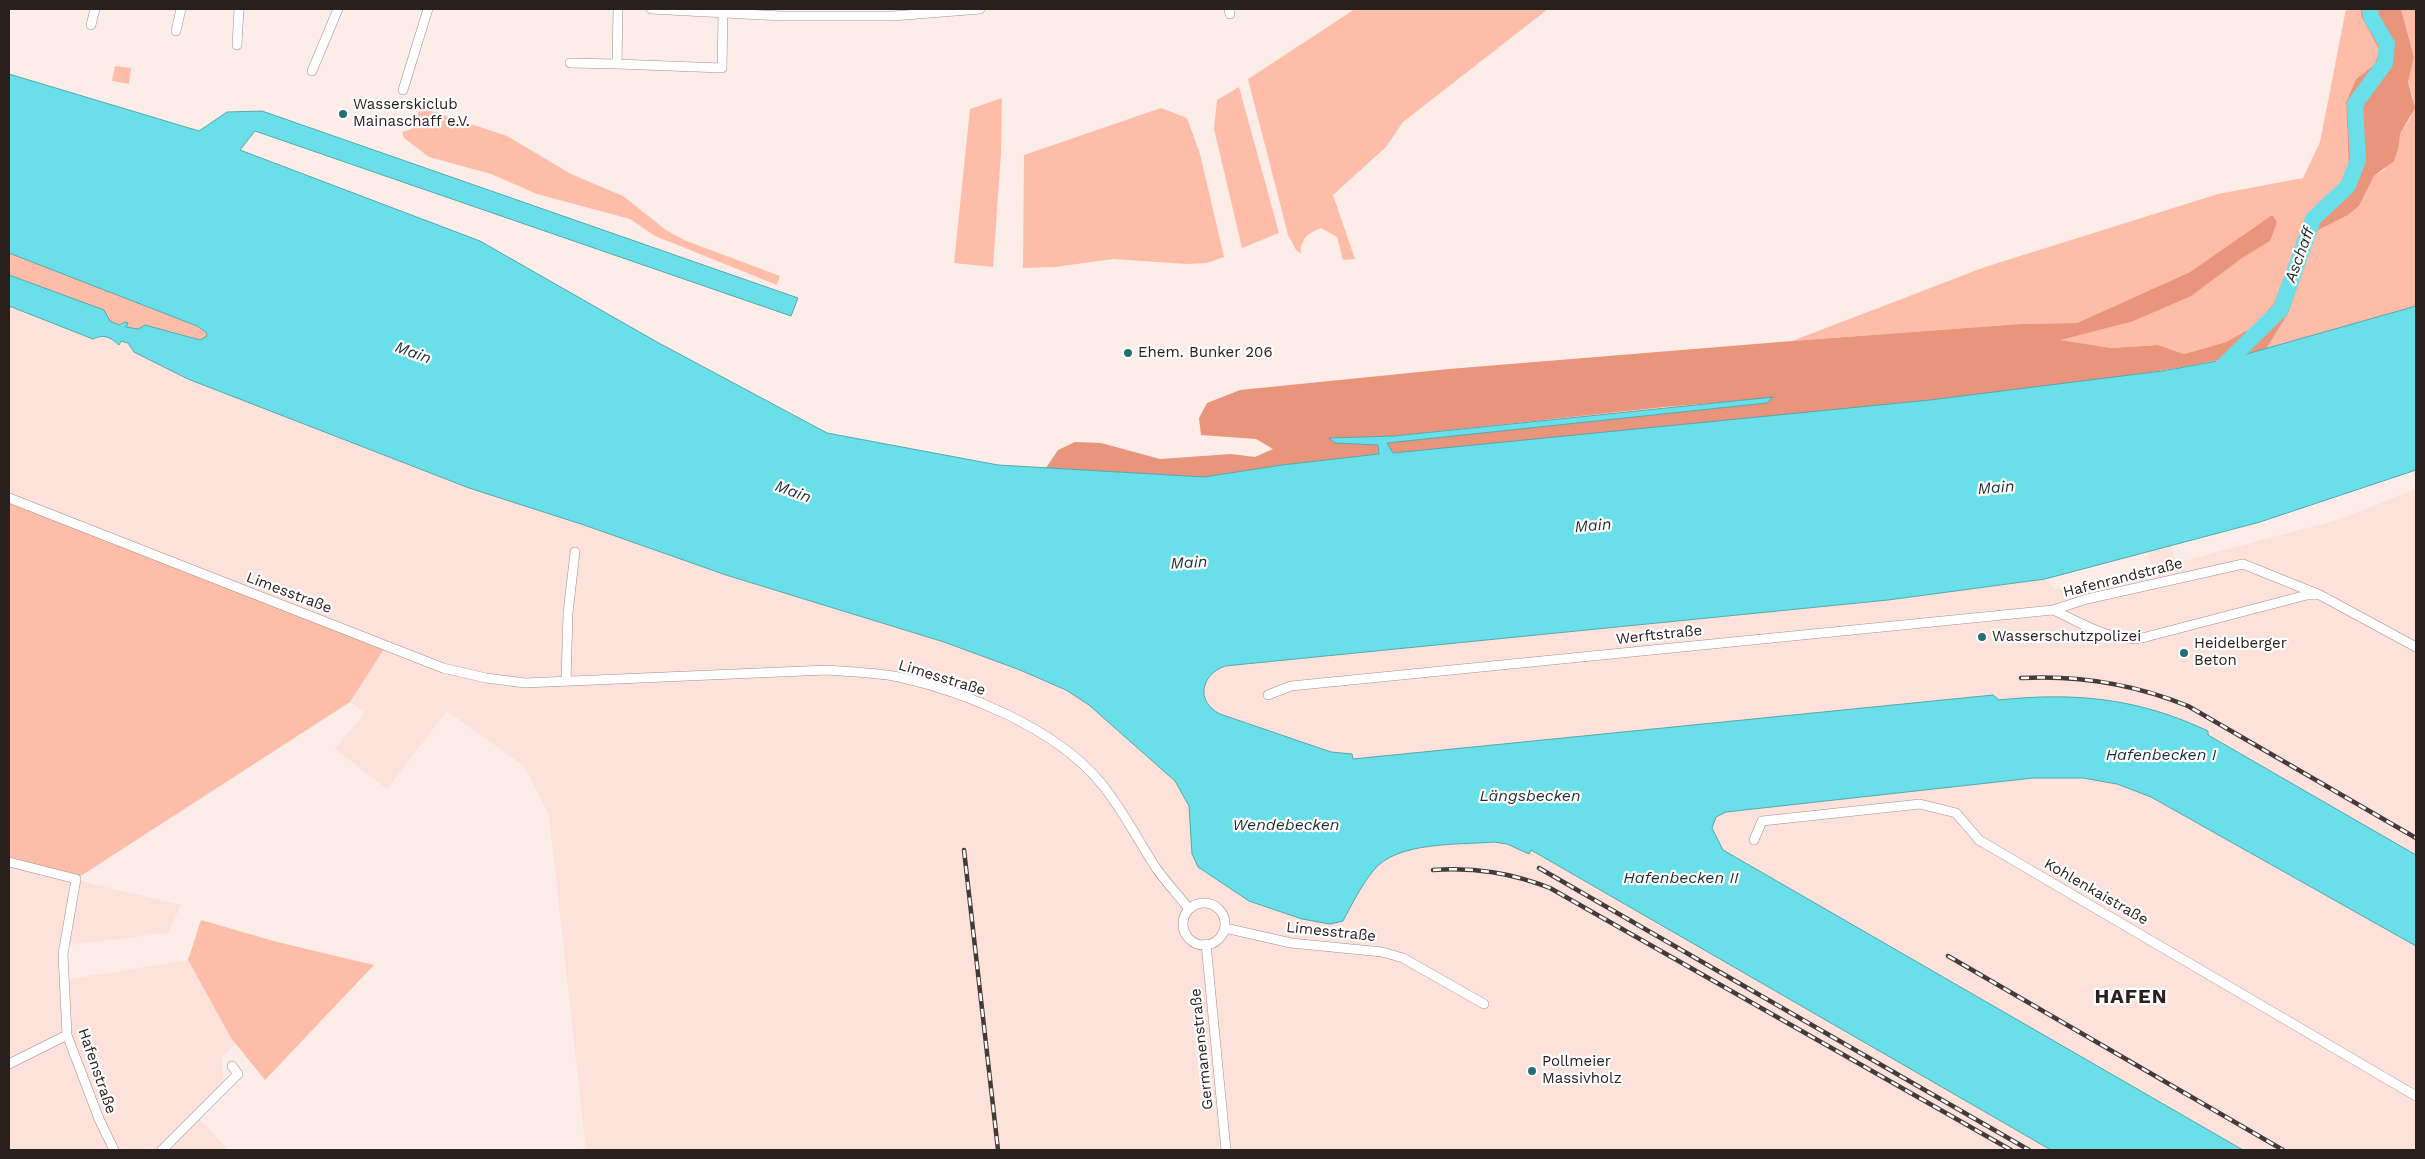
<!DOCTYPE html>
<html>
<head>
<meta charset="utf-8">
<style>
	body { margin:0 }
	#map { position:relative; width:2425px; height:1159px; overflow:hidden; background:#fcede8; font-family:"Work Sans",sans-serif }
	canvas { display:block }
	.frame { position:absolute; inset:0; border:10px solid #29201e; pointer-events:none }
</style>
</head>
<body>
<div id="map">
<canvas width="2425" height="1159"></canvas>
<div class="frame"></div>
</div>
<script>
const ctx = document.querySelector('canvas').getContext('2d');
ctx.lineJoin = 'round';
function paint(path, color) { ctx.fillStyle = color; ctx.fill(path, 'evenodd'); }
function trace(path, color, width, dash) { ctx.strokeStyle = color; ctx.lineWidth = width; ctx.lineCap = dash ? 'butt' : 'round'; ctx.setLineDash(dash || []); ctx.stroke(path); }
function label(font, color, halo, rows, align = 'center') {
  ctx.font = font + ' "Work Sans",sans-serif'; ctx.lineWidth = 4.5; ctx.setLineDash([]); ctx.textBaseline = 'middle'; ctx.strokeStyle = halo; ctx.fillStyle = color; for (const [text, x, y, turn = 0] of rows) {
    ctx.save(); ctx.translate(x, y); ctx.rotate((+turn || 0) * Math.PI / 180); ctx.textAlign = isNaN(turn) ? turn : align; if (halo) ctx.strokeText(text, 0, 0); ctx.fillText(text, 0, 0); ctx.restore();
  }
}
paint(new Path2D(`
	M 9,306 L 93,339 L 107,336 L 114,339 L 119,345 L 121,341 L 128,343 L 134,352 L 188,379 L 469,488 L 584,525 L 726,575 L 944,642 L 1020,670 L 1214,670 L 1225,666 L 1888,600 L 2045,579 L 2055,589 L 2083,585 L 2152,569 L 2145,541 L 2168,537 L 2176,563 L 2337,520 L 2416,489 L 2416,1150 L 586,1150 L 549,815 L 524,766 L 447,711 L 387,789 L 335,749 L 365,713 L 350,702 L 386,646 L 9,498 Z
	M 9,864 L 181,905 L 168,933 L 62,946 L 63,980 L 188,960 L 231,1038 L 236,1043 L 222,1057 L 223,1084 L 194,1113 L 228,1150 L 9,1150 Z`), '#fce2da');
paint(new Path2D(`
	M 1355,9 L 1548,9 L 1403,122 L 1386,147 L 1333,195 L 1355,259 L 1343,260 L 1337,237 L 1321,228 C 1308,233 1300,239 1301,254 L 1296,250 L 1288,235 L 1248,79 Z
	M 2346,9 L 2361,9 L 2361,16 L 2379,48 L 2375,64 L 2356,79 L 2346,102 L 2349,172 L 2343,183 L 2308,216 L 2274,303 L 2253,327 L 2226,342 L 2184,354 L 2158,345 L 2111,348 L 2058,340 L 2131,322 L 2270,241 L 2272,215 L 2190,272 L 2077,323 L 2020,324 L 1792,341 L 1985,267 L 2218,194 L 2303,178 L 2320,142 Z
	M 2401,9 L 2416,9 L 2416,306 L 2266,349 L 2289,312 L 2316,230 L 2348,215 L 2359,206 L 2374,176 L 2384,170 L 2399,145 L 2400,134 L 2411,117 L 2413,97 L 2408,82 L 2414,56 Z
	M 115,66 L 131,68 L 129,84 L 112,81 Z
	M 1239,87 L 1279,233 L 1242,248 L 1214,129 L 1217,100 Z
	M 1002,98 L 1001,153 L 993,267 L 954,263 L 970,109 Z
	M 422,108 L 507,136 L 571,174 L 623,196 L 666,230 L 684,240 L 780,276 L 777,285 L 655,236 L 630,219 L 537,194 L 491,174 L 429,157 L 404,138 L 402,132 L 412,129 L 418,117 L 418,112 Z
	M 1161,108 L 1187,118 L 1200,154 L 1224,257 L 1207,263 L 1186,264 L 1113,259 L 1055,267 L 1023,268 L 1024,155 Z
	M 9,253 L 197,326 L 206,332 L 207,336 L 200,340 L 145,325 L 138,329 L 126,327 L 124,322 L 119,325 L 110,321 L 103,310 L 9,275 Z
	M 9,498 L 386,646 L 350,702 L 76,879 L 9,862 Z
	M 201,920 L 277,942 L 374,965 L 265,1080 L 231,1038 L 188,960 Z`), '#febda9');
paint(new Path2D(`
	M 2361,9 L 2401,9 L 2414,57 L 2408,82 L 2415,108 L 2400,134 L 2399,145 L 2394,161 L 2374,176 L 2359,206 L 2348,215 L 2316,231 L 2289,312 L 2266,349 C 2175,373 2080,381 1987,393 C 1789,418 1591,433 1393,453 L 1386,443 L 1767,403 L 1772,398 L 1665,407 L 1394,436 L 1330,438 L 1335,443 L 1378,445 L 1379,454 L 1282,465 L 1204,477 L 1046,468 L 1058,450 L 1075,442 L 1101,443 L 1160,459 L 1231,454 L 1255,457 L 1273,449 L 1256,439 L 1201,435 L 1199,418 L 1207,403 L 1240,390 L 1449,369 L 1792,341 L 2020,324 L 2077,323 L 2190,272 L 2272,215 L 2277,222 L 2270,241 L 2242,258 L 2191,296 L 2131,322 L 2060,340 L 2111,348 L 2158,345 L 2184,354 L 2226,342 L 2253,327 L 2274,303 L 2308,216 L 2343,183 L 2349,172 L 2346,102 L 2356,79 L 2375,64 L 2379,49 L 2361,16 Z`), '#e8957b');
const water = new Path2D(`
	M 9,74 L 199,131 L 227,112 L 262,111 L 798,298 L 791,316 L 255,131 L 240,150 L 480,241 L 657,342 L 827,433 L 998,465 L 1204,477 L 1282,465 L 1379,454 L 1378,445 L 1335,443 L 1329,438 L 1394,436 L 1773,397 L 1767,403 L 1387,443 L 1393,453 L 1930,400 L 2162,371 L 2229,359 L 2416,306 L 2416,470 L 2260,522 L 2045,579 L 1888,600 L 1225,666 C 1201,675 1195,701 1220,714 L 1331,752 L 1352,754 L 1353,759 L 1993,695 L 1999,700 C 2075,692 2138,698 2208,731 L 2208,735 L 2416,855 L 2416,946 L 2151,797 L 2117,784 L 2083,778 L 2033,778 L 1726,812 L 1716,817 L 1712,828 L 1723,850 L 2243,1150 L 2051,1150 L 1531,850 L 1529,854 L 1507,844 L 1494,842 C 1459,845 1396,841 1373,871 C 1361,886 1352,904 1343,921 L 1330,924 L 1302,919 L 1249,901 L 1198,867 L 1192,854 L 1189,806 L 1175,781 L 1089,705 L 1066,690 L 1020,670 L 944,642 L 726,575 L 584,525 L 469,488 L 188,379 L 134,352 L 128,343 L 121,341 L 119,345 C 112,339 106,333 93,339 L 9,306 L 9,275 L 104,310 L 110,321 L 119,325 L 125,322 L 128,323 L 126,327 L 138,329 L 145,325 L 200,340 L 207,336 L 206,332 L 197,326 L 9,253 Z`);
paint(water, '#69e0e9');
trace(water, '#56a6ac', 1);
trace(new Path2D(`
	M 2215,374 L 2281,309 L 2313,219 L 2348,186 L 2358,160 L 2355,104 L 2385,63 L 2387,44 L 2371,17 L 2370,9`), '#69e0e9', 16);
const street = new Path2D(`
	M 651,9 L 781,16 L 893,16 L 980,9
	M 1229,9 L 1230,14
	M 91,25 L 95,9
	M 176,31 L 181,9
	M 237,45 L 239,9
	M 570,63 L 617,64 L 618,9
	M 617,64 L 722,68 L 723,13
	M 312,71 L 338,9
	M 403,90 L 428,9
	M 9,498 L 443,668 L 486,678 L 525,683 L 827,670 C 851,672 875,672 899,677 C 966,692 1055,728 1100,782 C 1122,808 1137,839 1156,868 C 1166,882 1178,895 1189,909
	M 2053,610 C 2082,623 2109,642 2142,638 L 2307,595 L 2316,595
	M 566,681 L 568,613 L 575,552
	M 1268,695 L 1291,686 L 2053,610 L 2087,599 L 2243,564 L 2320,595 L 2416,647
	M 1754,840 L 1762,821 L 1920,804 L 1956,813 L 1979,840 L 2416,1096
	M 9,862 L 76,879 L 63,954 L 67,1035 L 99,1119 L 114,1150
	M1183 924a21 21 0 1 1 42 0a21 21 0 1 1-42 0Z
	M 1225,928 L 1291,943 L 1382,952 L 1403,958 L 1484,1004
	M 1206,944 L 1226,1150
	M 9,1064 L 67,1035
	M 162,1150 L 238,1074 L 232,1066`);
trace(street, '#a48e87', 10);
trace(street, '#fff', 9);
const rail = new Path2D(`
	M 2021,678 C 2079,675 2134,684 2188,706 L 2416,838
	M 964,850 L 998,1150
	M 1539,868 L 2029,1150
	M 1433,870 C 1475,867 1511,873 1550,888 L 2011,1150
	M 1948,956 L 2283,1150`);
trace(rail, '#443a38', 4.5);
trace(rail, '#fff', 2.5, [8]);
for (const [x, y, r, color] of [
	[343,114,5,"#257076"],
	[1128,353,5,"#257076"],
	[1982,637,5,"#257076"],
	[2184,653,5,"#257076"],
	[1532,1071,5,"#257076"]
]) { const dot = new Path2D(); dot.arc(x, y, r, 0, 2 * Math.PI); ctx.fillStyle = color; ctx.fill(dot); trace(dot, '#fff', 2); }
label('15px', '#29201e', '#fff', [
	["Wasserskiclub",353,105],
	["Mainaschaff e.V.",353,122],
	["Ehem. Bunker 206",1138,353],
	["Wasserschutzpolizei",1992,637],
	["Heidelberger",2194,644],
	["Beton",2194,661],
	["Pollmeier",1542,1062],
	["Massivholz",1542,1079]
], 'left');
label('15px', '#29201e', '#fff', [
	["Hafenrandstraße",2123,578,-14],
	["Limesstraße",289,593,21],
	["Werftstraße",1659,635,-6],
	["Limesstraße",942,678,17],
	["Kohlenkaistraße",2096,892,30],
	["Limesstraße",1331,932,6],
	["Germanenstraße",1202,1049,-96],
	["Hafenstraße",97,1071,71]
]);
label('italic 16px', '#192e30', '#fff', [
	["Aschaff",2300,255,-70],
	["Main",413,353,20],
	["Main",1996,488,-5],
	["Main",793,492,20],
	["Main",1593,526,-5],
	["Main",1189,563,-3],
	["Hafenbecken I",2161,755],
	["Längsbecken",1530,796],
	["Wendebecken",1286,825],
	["Hafenbecken II",1681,878]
]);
ctx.letterSpacing = '1px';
label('bold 20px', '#29201e', '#fff', [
	["HAFEN",2131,997]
]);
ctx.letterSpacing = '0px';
</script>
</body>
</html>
